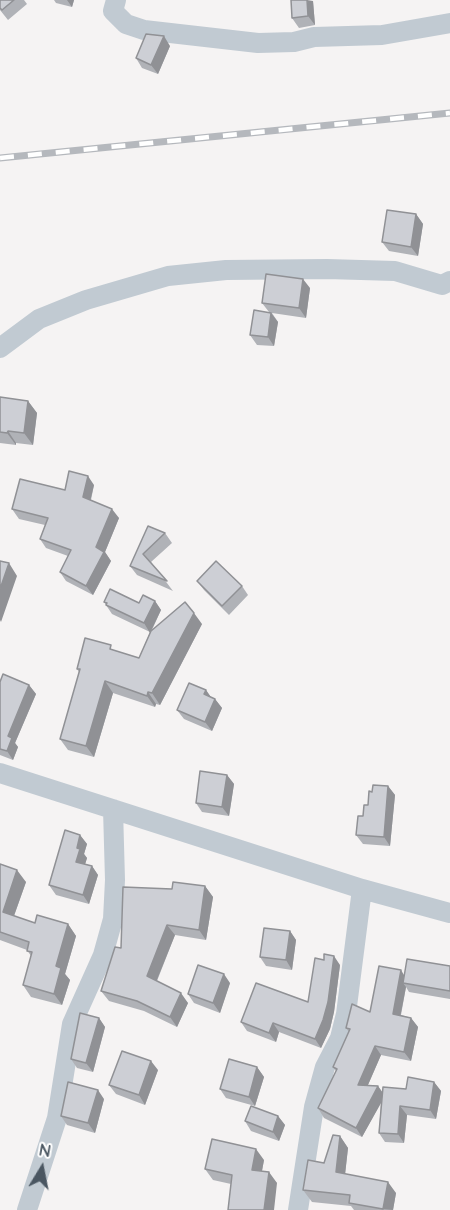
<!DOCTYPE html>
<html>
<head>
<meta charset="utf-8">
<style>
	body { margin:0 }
	#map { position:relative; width:450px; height:1210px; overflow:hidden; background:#f5f3f3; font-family:Quicksand,sans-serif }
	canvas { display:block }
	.north { position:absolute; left:12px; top:1138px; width:60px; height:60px; -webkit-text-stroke:4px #fff; paint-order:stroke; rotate:10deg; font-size:16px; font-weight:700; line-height:24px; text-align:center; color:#4a5661 }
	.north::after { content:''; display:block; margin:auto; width:21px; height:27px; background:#4a5661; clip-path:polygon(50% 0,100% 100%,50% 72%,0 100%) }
</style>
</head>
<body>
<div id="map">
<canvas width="450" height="1210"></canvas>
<div class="north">N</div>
</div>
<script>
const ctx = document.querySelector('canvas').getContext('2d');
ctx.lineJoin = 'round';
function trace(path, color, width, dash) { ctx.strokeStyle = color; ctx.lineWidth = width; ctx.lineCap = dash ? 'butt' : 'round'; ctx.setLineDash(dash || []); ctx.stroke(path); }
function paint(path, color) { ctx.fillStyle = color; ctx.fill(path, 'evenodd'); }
trace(new Path2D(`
	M 116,0 L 113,11 L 126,24 L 144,30 L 258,43 L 294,42 L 314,37 L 382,35 L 450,23
	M 0,348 L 39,319 L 86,300 L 168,276 L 226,270 L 327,269 L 395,271 L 442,285 L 450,281
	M 0,773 L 362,889 L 450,913
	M 27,1210 L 57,1118 L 72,1024 L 103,955 L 113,919 L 115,880 L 113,809
	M 298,1210 L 314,1107 L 325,1067 L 340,1038 L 346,1014 L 362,889`), '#c1cad2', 20);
const rail = new Path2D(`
	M 0,158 L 450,113`);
trace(rail, '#b5b8bd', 7);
trace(rail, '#fff', 4.5, [14]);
paint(new Path2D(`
	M 0,0 L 24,0 L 27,4 L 8,20 L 0,10 Z
	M 54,0 L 74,0 L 72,7 L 56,3 Z
	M 313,1 L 315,25 L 299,28 L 292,18 Z
	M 170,46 L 158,74 L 142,68 L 136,58 Z
	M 416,214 L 423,224 L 418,256 L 389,251 L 382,242 Z
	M 310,288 L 306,318 L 272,313 L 278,322 L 274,346 L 257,345 L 250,335 L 269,312 L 262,303 Z
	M 0,397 L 28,401 L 37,413 L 33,445 L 16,443 L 16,445 L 0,443 Z
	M 94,485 L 91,500 L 119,518 L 105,552 L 111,561 L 93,595 L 66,581 L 60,572 L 68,556 L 46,548 L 40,539 L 45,525 L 19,519 L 12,509 L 65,490 Z
	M 165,533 L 172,543 L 151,562 L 173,591 L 137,575 L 130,566 Z
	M 197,581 L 242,586 L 248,595 L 229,615 L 204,590 Z
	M 155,601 L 161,610 L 152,630 L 202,624 L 160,705 L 156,704 L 155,707 L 113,693 L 94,757 L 68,750 L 60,739 L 79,672 L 77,669 L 115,651 L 139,658 L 150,632 L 112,614 L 104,602 L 139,603 Z
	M 0,682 L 29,685 L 36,694 L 15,743 L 18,747 L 13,760 L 0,755 Z
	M 206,690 L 211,697 L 215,699 L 222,708 L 212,731 L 184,719 L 177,710 Z
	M 227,775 L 234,784 L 229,816 L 202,812 L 196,803 Z
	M 388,786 L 395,795 L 390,846 L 363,844 L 356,835 L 363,816 L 368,805 L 372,792 Z
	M 80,835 L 87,844 L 84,854 L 87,858 L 85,864 L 92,866 L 98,875 L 89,904 L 56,895 L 49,885 Z
	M 0,864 L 26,882 L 14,916 L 35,923 L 68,924 L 76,936 L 65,974 L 70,980 L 62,1005 L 31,997 L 23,985 L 31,956 L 27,950 L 0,940 Z
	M 205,886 L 213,897 L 206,940 L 175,935 L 157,981 L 188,1003 L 177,1027 L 144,1011 L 109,1001 L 101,991 L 121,948 L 172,889 Z
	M 290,931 L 296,940 L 292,970 L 266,966 L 260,957 Z
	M 340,965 L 334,1012 L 330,1029 L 321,1048 L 279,1032 L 276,1042 L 247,1031 L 241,1022 L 308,1002 Z
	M 450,966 L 450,999 L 409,992 L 406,987 L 401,1015 L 411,1018 L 418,1027 L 411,1061 L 381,1055 L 368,1085 L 378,1086 L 382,1092 L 406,1089 L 434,1082 L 441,1091 L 436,1119 L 407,1115 L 404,1143 L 385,1142 L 379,1133 L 381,1102 L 362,1137 L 324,1118 L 318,1108 L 336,1071 L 333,1067 L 349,1032 L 346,1028 L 370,1012 L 404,975 Z
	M 230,983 L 220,1013 L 194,1003 L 188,994 Z
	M 99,1018 L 105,1027 L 93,1072 L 77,1068 L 71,1059 Z
	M 257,1067 L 264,1077 L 255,1106 L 226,1098 L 220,1089 Z
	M 158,1070 L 145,1105 L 116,1094 L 109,1085 Z
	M 104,1099 L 95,1133 L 67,1125 L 61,1116 Z
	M 278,1116 L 285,1125 L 279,1141 L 251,1131 L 245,1121 Z
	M 340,1136 L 348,1148 L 345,1174 L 396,1193 L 393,1210 L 354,1210 L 351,1206 L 312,1202 L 303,1190 L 324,1163 Z
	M 264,1160 L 262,1171 L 277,1183 L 231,1184 L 213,1180 L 205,1169 Z`), '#b0b2b7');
paint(new Path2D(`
	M 67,0 L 74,0 L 72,7 Z
	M 307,0 L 313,1 L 315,25 L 308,16 Z
	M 164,36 L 170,46 L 158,74 L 151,65 Z
	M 416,214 L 423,224 L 418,256 L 411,247 Z
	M 303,279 L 310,288 L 306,318 L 299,308 Z
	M 271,313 L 278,322 L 274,346 L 268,337 Z
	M 28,401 L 37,413 L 33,445 L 24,433 Z
	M 8,431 L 16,443 L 16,445 L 7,433 Z
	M 88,476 L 94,485 L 89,506 L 83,497 Z
	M 112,509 L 119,518 L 105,552 L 111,561 L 93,595 L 86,586 L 96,547 Z
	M 9,563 L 17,576 L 1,622 L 0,620 L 0,589 Z
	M 155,601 L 161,610 L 150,633 L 144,623 Z
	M 194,613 L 202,624 L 160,705 L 152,693 Z
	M 105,681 L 113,693 L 94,757 L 86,746 Z
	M 29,685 L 36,694 L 15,743 L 18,747 L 13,760 L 7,751 L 8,736 Z
	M 206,690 L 212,699 L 204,694 Z
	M 148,692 L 156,704 L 155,707 L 147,696 Z
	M 215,699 L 222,708 L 212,731 L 205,722 Z
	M 227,775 L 234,784 L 229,816 L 222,807 Z
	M 388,786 L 395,795 L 390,846 L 384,837 Z
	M 80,835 L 87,844 L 84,854 L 87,858 L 83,871 L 76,862 L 77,848 Z
	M 92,866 L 98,875 L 89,904 L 83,895 Z
	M 17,870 L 26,882 L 11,924 L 3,912 Z
	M 205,886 L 213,897 L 206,940 L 199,930 Z
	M 68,924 L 76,936 L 65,974 L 70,980 L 62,1005 L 54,994 L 56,966 Z
	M 167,925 L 175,935 L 154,987 L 147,976 Z
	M 290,931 L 296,940 L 292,970 L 286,960 Z
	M 334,956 L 340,965 L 334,1012 L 330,1029 L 321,1048 L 315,1039 Z
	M 401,970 L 407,980 L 403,983 L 406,987 L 399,1023 L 393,1014 Z
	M 224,974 L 230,983 L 220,1013 L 213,1003 Z
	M 181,993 L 188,1003 L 177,1027 L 170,1017 Z
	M 99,1018 L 105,1027 L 93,1072 L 86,1063 Z
	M 411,1018 L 418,1027 L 411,1061 L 404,1052 Z
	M 273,1023 L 279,1032 L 276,1042 L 269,1033 Z
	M 375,1046 L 381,1055 L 364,1094 L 358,1085 Z
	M 151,1061 L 158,1070 L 145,1105 L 139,1095 Z
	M 257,1067 L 264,1077 L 255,1106 L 249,1097 Z
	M 434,1082 L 441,1091 L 436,1119 L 430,1110 Z
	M 378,1086 L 385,1096 L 362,1137 L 356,1128 Z
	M 98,1090 L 104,1099 L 95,1133 L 88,1123 Z
	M 400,1106 L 407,1115 L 404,1143 L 398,1134 Z
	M 278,1116 L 285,1125 L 279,1141 L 273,1132 Z
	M 340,1136 L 348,1148 L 344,1184 L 336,1172 Z
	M 256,1149 L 264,1160 L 260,1181 L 252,1170 Z
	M 269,1172 L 277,1183 L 274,1210 L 264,1210 Z
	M 388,1182 L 396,1193 L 393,1210 L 383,1209 Z`), '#909195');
const building = new Path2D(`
	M 0,0 L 14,0 L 2,10 L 0,8 Z
	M 291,0 L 307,0 L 308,16 L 292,18 Z
	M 146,34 L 164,36 L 151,65 L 136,58 Z
	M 387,210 L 416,214 L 411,247 L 382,242 Z
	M 266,274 L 303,279 L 299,308 L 262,303 Z
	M 254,310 L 271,313 L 268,337 L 250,335 Z
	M 0,397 L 28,401 L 24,433 L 8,431 L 7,433 L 0,432 Z
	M 69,471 L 88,476 L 83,497 L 112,509 L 96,547 L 104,552 L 86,586 L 60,572 L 71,550 L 40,539 L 48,518 L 12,509 L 20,479 L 65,490 Z
	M 148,526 L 165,533 L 143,554 L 167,581 L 130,566 Z
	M 0,561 L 9,563 L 0,589 Z
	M 216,561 L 242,586 L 222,606 L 197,581 Z
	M 110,589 L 139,603 L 143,595 L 155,601 L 144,623 L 106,605 L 107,603 L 104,602 Z
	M 185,602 L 194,613 L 152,693 L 148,692 L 147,696 L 105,681 L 86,746 L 60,739 L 80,669 L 77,669 L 85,638 L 111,645 L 110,649 L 139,658 L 151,631 Z
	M 3,674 L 29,685 L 8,736 L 12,738 L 7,751 L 0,749 L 0,682 Z
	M 189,683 L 206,690 L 204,694 L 215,699 L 205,722 L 177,710 Z
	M 200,771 L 227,775 L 222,807 L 196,803 Z
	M 373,785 L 388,786 L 384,837 L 356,835 L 358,816 L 363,816 L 364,805 L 368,805 L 369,791 L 372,792 Z
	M 65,830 L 80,835 L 77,848 L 80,849 L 76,862 L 92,866 L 83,895 L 49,885 Z
	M 0,864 L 17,870 L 3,912 L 35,923 L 37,915 L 68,924 L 56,966 L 61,968 L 54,994 L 23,985 L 32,952 L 27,951 L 29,942 L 0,932 Z
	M 173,882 L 205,886 L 199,930 L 167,925 L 147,976 L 181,993 L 170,1017 L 137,1001 L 101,991 L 115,947 L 121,948 L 123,887 L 172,889 Z
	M 264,928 L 290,931 L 286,960 L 260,957 Z
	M 324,954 L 334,956 L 328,1002 L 323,1020 L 315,1039 L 273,1023 L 269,1033 L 241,1022 L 256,983 L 308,1002 L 315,958 L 324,960 Z
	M 407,959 L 450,966 L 450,991 L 403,983 Z
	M 198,965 L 224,974 L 213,1003 L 188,994 Z
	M 379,966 L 401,970 L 393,1014 L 411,1018 L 404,1052 L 375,1046 L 358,1085 L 378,1086 L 356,1128 L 318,1108 L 337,1069 L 333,1067 L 350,1029 L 346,1028 L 352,1004 L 370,1012 Z
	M 80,1013 L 99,1018 L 86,1063 L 71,1059 Z
	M 122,1051 L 151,1061 L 139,1095 L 109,1085 Z
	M 229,1059 L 257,1067 L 249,1097 L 220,1089 Z
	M 408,1077 L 434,1082 L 430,1110 L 400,1106 L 398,1134 L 379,1133 L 383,1087 L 406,1089 Z
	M 68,1082 L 98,1090 L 88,1123 L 61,1116 Z
	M 251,1106 L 278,1116 L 273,1132 L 245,1121 Z
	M 333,1135 L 340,1136 L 336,1172 L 388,1182 L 383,1209 L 349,1203 L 350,1195 L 303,1190 L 308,1160 L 324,1163 Z
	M 212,1139 L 256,1149 L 252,1170 L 269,1172 L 264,1210 L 228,1210 L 232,1175 L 205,1169 Z`);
paint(building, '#cdcfd5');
trace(building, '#909195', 1.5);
</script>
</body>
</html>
